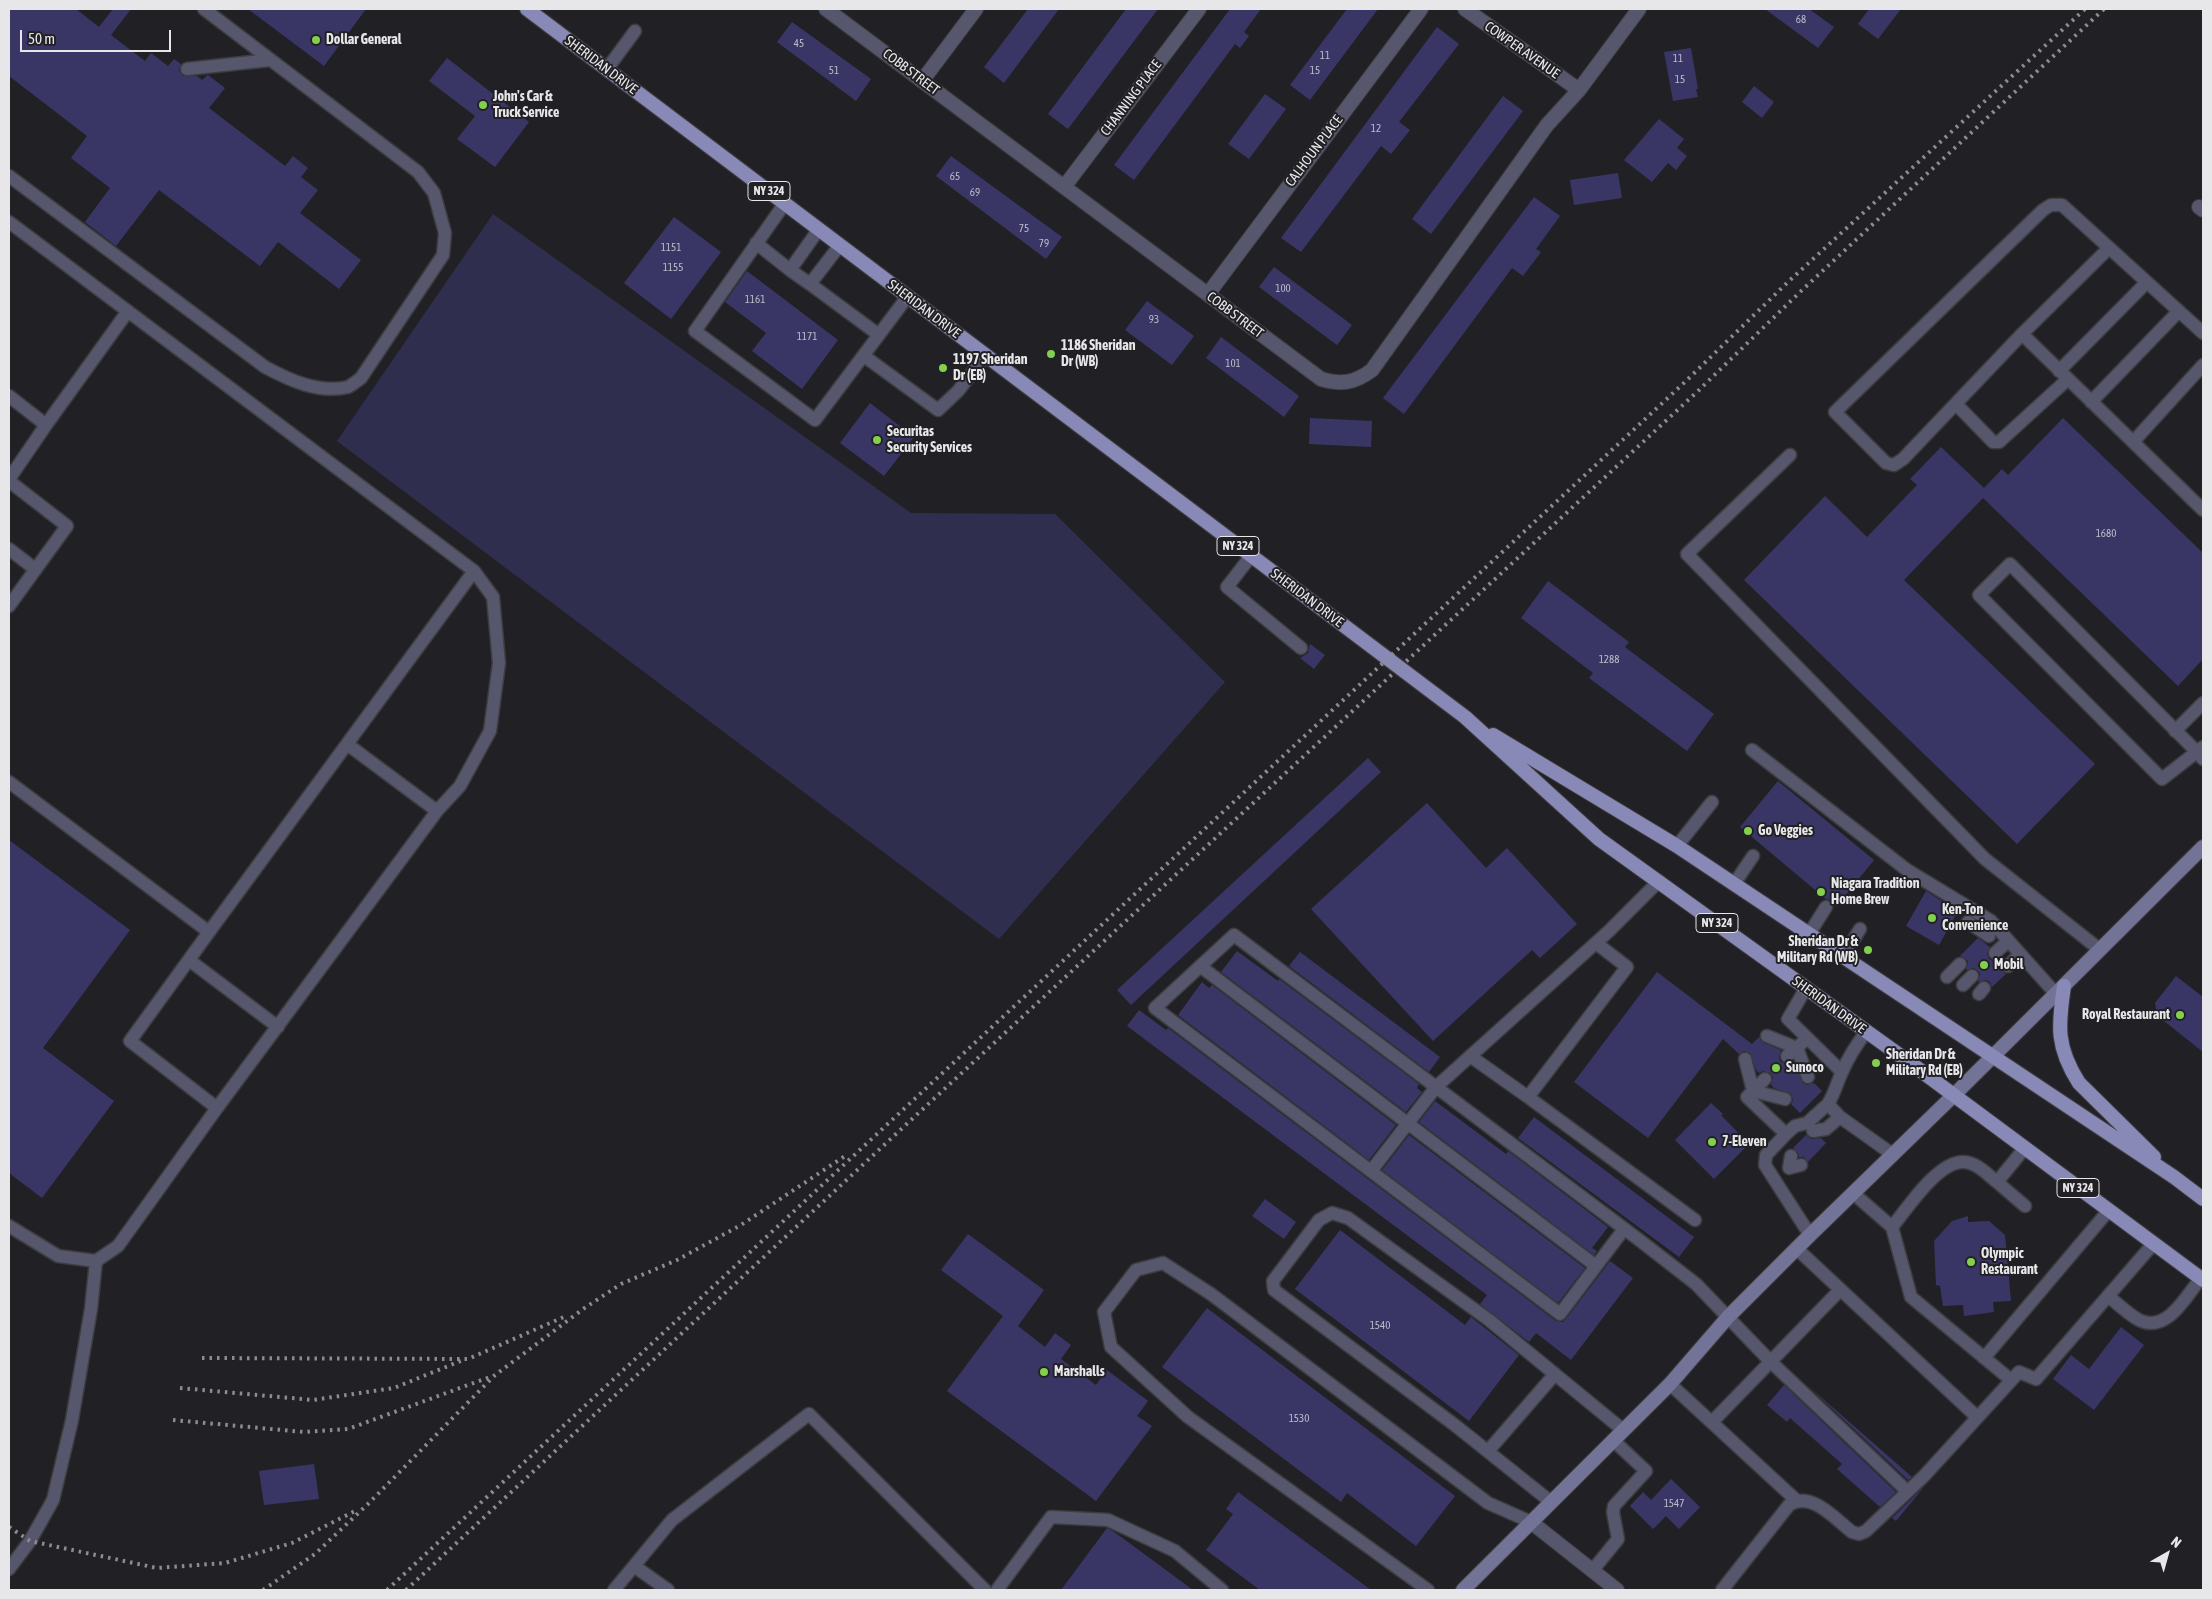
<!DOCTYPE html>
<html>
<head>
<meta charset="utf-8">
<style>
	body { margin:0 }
	#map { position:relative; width:2212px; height:1599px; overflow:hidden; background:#212125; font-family:"Asap Condensed",sans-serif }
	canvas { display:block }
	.frame { position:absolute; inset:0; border:10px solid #e7e7e9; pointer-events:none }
	.north { position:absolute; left:2142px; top:1529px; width:50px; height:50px; -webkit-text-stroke:4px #212125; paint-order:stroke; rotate:38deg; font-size:14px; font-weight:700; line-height:20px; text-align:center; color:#e7e7e9 }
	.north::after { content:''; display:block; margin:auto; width:18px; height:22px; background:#e7e7e9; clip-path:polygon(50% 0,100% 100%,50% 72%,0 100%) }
	.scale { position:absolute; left:20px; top:30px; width:151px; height:22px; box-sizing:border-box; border:2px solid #e7e7e9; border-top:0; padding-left:6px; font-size:15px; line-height:18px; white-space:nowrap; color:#e7e7e9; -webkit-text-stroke:4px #212125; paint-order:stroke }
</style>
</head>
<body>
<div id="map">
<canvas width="2212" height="1599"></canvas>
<div class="frame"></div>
<div class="north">N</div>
<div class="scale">50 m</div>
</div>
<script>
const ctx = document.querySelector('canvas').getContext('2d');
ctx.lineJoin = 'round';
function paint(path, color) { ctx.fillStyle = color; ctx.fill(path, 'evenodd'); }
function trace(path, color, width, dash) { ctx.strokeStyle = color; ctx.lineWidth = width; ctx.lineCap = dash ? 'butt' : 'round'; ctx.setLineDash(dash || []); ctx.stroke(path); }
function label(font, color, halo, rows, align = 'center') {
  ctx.font = font + ' "Asap Condensed",sans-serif'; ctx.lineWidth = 4; ctx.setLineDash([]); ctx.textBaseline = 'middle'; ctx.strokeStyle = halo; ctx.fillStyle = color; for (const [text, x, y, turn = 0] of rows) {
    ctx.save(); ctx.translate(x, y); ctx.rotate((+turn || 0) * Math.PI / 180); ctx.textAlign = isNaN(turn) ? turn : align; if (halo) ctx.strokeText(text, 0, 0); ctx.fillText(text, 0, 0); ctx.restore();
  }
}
paint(new Path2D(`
	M 493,214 L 911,513 L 1055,514 L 1225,682 L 999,939 L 337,441 Z`), '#302e4f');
paint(new Path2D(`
	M 9,9 L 76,9 L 99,27 L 113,9 L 131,9 L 111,35 L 145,61 L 151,53 L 168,66 L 174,59 L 181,64 L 179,70 L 183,76 L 197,76 L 202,80 L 208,75 L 225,88 L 209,108 L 285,166 L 293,156 L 308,168 L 301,177 L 318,190 L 300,213 L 361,260 L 339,289 L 278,242 L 260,266 L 159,190 L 116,246 L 85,222 L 110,188 L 71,158 L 87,136 L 9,76 Z
	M 248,9 L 366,9 L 324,66 Z
	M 1028,9 L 1059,9 L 1004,83 L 984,67 Z
	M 1126,9 L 1158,9 L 1068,129 L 1048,114 Z
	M 1230,9 L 1261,9 L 1244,32 L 1249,36 L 1240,48 L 1235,44 L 1134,180 L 1114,165 Z
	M 1347,9 L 1378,9 L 1310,100 L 1290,85 Z
	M 1765,9 L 1809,9 L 1834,27 L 1818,48 Z
	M 1869,9 L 1901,9 L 1878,39 L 1858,24 Z
	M 792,22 L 871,79 L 856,101 L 777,42 Z
	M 1437,27 L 1459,44 L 1399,122 L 1410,130 L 1391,154 L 1381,146 L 1301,252 L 1281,238 Z
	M 1691,48 L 1698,89 L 1696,89 L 1698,97 L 1673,101 L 1664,52 Z
	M 447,58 L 529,122 L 495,167 L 457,139 L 475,116 L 429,81 Z
	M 1754,86 L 1774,102 L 1762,118 L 1742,102 Z
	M 1265,94 L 1286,109 L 1249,159 L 1228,144 Z
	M 1503,96 L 1523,111 L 1431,234 L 1412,219 Z
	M 1659,119 L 1684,139 L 1677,148 L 1687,156 L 1676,170 L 1668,163 L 1652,182 L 1624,160 Z
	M 951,156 L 1062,237 L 1046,259 L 936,176 Z
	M 1618,173 L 1622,198 L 1574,205 L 1570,180 Z
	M 1534,197 L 1560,216 L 1536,249 L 1541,252 L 1523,276 L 1512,268 L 1404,414 L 1383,398 Z
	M 674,217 L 721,252 L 671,319 L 624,283 Z
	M 1274,267 L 1352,325 L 1337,345 L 1259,287 Z
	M 747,271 L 838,340 L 802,389 L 752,351 L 766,333 L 725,302 Z
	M 1147,301 L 1194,336 L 1172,365 L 1125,330 Z
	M 1221,337 L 1299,396 L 1284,417 L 1206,358 Z
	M 870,403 L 914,437 L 884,476 L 840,443 Z
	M 1310,418 L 1372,421 L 1371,447 L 1309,444 Z
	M 2063,418 L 2203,553 L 2203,659 L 2178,686 L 1983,498 L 1904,580 L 2095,764 L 2017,844 L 1744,580 L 1825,496 L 1867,537 L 1917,485 L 1910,479 L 1941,447 L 1984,488 L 2002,469 L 2008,475 Z
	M 1548,581 L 1629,642 L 1625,647 L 1714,714 L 1687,751 L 1589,678 L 1593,673 L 1521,618 Z
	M 1310,644 L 1325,655 L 1314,669 L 1300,658 L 1308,653 Z
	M 1368,758 L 1381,772 L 1131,1005 L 1117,990 Z
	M 1778,781 L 1874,860 L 1836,907 L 1831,900 L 1826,899 L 1740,827 Z
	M 1427,803 L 1486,868 L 1507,848 L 1577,924 L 1540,958 L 1532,950 L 1433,1041 L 1311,909 Z
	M 9,840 L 130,930 L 43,1048 L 114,1101 L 42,1198 L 9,1173 Z
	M 1926,891 L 1958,911 L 1939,945 L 1906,926 Z
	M 1978,938 L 1990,947 L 1987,954 L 1989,959 L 1993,961 L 2001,959 L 2002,960 L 2000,968 L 2006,974 L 1992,987 L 1990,982 L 1986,980 L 1978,982 L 1980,974 L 1978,971 L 1974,968 L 1966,970 L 1968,961 L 1960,956 Z
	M 1237,951 L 1278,981 L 1279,979 L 1419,1084 L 1417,1088 L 1422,1092 L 1406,1112 L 1221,972 Z
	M 1300,952 L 1440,1057 L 1429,1072 L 1289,966 Z
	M 1657,972 L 1752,1044 L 1759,1037 L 1764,1043 L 1781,1050 L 1779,1057 L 1780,1061 L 1785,1064 L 1794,1063 L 1803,1083 L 1807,1085 L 1814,1083 L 1822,1091 L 1800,1113 L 1791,1104 L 1793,1100 L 1791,1094 L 1774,1088 L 1771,1085 L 1773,1077 L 1770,1073 L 1763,1071 L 1759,1073 L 1756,1070 L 1750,1053 L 1744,1051 L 1739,1054 L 1723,1039 L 1648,1138 L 1574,1082 Z
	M 2176,976 L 2203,997 L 2203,1052 L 2164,1021 L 2158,1021 L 2155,1003 Z
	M 1202,982 L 1209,988 L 1212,985 L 1396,1125 L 1369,1160 L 1178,1015 Z
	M 1139,1010 L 1166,1030 L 1168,1028 L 1556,1321 L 1563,1322 L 1566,1319 L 1610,1261 L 1633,1278 L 1571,1360 L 1536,1333 L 1529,1342 L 1480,1304 L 1487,1295 L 1127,1026 Z
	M 1435,1101 L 1506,1154 L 1508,1151 L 1608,1227 L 1592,1248 L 1597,1251 L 1594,1255 L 1419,1122 Z
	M 1711,1103 L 1723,1114 L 1721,1115 L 1749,1144 L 1714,1179 L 1675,1140 Z
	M 1534,1117 L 1694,1237 L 1679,1257 L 1518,1138 Z
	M 1409,1135 L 1585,1268 L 1558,1303 L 1382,1170 Z
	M 1806,1135 L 1811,1139 L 1821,1138 L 1826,1143 L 1808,1162 L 1804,1157 L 1799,1157 L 1798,1153 L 1793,1148 Z
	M 1265,1199 L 1296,1222 L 1284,1239 L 1252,1216 Z
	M 1968,1216 L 1968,1222 L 1989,1221 L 2005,1235 L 2011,1301 L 1993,1302 L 1994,1312 L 1964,1316 L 1963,1305 L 1943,1306 L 1940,1286 L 1936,1285 L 1934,1241 L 1952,1221 Z
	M 1340,1230 L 1465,1325 L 1471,1317 L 1519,1355 L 1469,1421 L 1295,1289 Z
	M 968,1234 L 1044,1290 L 1018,1326 L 1045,1347 L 1055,1333 L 1071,1345 L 1061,1359 L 1096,1385 L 1107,1370 L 1148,1401 L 1137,1416 L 1152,1426 L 1096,1501 L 947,1391 L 1003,1316 L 941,1270 Z
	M 1207,1308 L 1455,1496 L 1416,1546 L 1347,1493 L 1341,1502 L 1162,1367 Z
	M 2121,1327 L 2144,1345 L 2094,1410 L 2053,1379 L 2071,1355 L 2089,1369 Z
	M 1806,1384 L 1912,1477 L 1908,1480 Z
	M 1784,1385 L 1896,1492 L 1880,1507 L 1837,1469 L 1842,1464 L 1790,1418 L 1787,1422 L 1767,1405 Z
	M 314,1464 L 319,1499 L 264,1505 L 259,1471 Z
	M 1671,1479 L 1700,1507 L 1679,1529 L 1666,1516 L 1653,1529 L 1630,1506 L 1643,1492 L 1651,1500 Z
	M 1924,1487 L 1896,1521 L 1892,1518 Z
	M 1238,1492 L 1371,1590 L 1260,1590 L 1206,1550 L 1233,1514 L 1226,1509 Z
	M 1107,1528 L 1113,1531 L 1193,1590 L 1061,1590 Z`), '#393665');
const service = new Path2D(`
	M 187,69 L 270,60
	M 607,69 L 635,31
	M 9,176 L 265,367 C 289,380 319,394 348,387 C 352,385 357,381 361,378 L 443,255 L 445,233 L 434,193 L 418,172 L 204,9
	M 785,203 L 695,331 L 815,420 L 908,296
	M 9,222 L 474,571 L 209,932 L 130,1041 L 217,1108 L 437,811 L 347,744
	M 756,243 L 790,270 L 819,229
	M 790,270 L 810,284 L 840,245
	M 810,284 L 879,335
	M 2203,333 L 2062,205 L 2051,205 L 2043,210 L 1835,412 L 1886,463 L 1894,465 L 1903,459 L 2022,334 L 2203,510
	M 2022,334 L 2109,248
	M 864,356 L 938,410 L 958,391 L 986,355
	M 2059,371 L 2147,282
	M 9,396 L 46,425 L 128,311
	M 2091,402 L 2179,311
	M 1956,404 L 1993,442 L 1999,442 L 2068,379
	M 2133,442 L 2203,365
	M 1790,455 L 1687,554 L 1985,859 L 2099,949
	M 9,479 L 46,425
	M 9,481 L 67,526 L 9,606
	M 9,549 L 35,569
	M 1251,556 L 1227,587 L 1301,648
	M 2175,731 L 2203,703
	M 2203,747 L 2162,779 L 1979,595 L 2010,564 L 2197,752 L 2203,759
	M 1752,750 L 1907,870 L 1991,921 L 2056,994
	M 9,782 L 209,932
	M 437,811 L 460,786 L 490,731 L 499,663 L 493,597 L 474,571
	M 1677,846 L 1712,802
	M 1734,884 L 1753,856
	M 1968,922 L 1989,936
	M 1809,934 L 1826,907
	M 1995,953 L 2008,941
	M 1843,957 L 1860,929
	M 189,960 L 278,1027
	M 1200,966 L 1596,1266
	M 2008,966 L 2020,954
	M 1947,977 L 1960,964
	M 1963,985 L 1972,976
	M 1806,988 L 1788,1019 L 1842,1072
	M 1979,994 L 1984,988
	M 1767,1036 L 1797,1048 L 1806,1039
	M 1470,1056 L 1528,1097 L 1627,967 L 1596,943
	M 1787,1056 L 1797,1048 L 1808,1077
	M 1745,1059 L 1753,1091 L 1785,1099
	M 1765,1079 L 1747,1097 L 1786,1134
	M 1528,1097 L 1695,1220
	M 1828,1104 C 1835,1093 1837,1082 1843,1070 C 1849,1056 1857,1044 1866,1032
	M 1813,1131 L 1826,1129 L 1840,1117
	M 1791,1156 L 1789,1168 L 1801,1165
	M 1371,1171 L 1436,1087 L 1609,931 L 1659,881
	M 1997,1182 L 2025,1206
	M 1853,1193 L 1892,1227 L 1911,1297 L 2011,1380
	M 9,1226 L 58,1256 L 96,1261 L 118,1246 L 217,1108
	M 1892,1227 C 1907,1209 1937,1162 1963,1162 C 1976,1162 1987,1174 1997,1182 L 2024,1149
	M 1624,1229 L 1560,1314 L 1155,1008 L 1234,935 L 1638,1239 L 1696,1284 L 1771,1362 L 1907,1491
	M 1810,1235 L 1765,1165 L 1766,1155 L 1786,1134 L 1795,1126 L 1807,1123 L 1828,1104 L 1840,1117 L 1892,1154
	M 1796,1248 L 1977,1417
	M 2108,1296 C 2118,1304 2128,1314 2139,1320 C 2167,1334 2186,1296 2201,1278
	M 1984,1358 L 2109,1210
	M 1670,1384 L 1796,1500
	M 1712,1422 L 1840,1290
	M 1488,1451 L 1555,1374
	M 1551,1502 L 1456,1426 L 1274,1290 L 1273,1281 L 1319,1220 L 1332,1213 L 1348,1218 L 1489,1320 L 1623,1430
	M 634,1566 L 668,1590
	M 9,1569 L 30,1541 L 53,1500 L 72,1420 L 91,1309 L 96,1261
	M 1592,1571 L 1618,1539 L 1613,1512 L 1614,1506 L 1646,1471 L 1613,1440
	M 614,1590 L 672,1520 L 809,1414 L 985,1590
	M 997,1590 L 1051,1517 L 1108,1520 L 1175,1551 L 1222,1590
	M 1428,1590 L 1188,1417 L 1111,1347 L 1104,1312 L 1136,1270 L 1163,1263 L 1211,1294 L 1488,1503 L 1531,1522
	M 1722,1590 L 1789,1505 C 1811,1490 1835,1519 1852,1532 L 1859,1534 L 1866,1531 L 1924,1476 L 2019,1372 L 2036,1379 L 2154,1243`);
const minor = new Path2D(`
	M 826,9 L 1321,379 C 1341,385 1355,383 1372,370 L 1547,125 L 1579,90 L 1639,9
	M 1465,9 L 1579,90
	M 922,81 L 976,9
	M 1064,187 L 1199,9
	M 2199,207 L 2203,210
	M 1208,294 L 1421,9
	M 1531,1522 L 1617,1590`);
const secondary = new Path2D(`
	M 1463,1590 L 1670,1384 L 1728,1317 L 1810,1235 L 1954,1095 L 2203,847`);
const primary = new Path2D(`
	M 527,9 L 1465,717 L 1599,839 L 1909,1062 L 2203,1280
	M 1493,735 L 1677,846 L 2174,1177 L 2203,1199
	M 2064,986 C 2058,1026 2056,1047 2079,1083 L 2154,1157`);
trace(service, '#3d3d40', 15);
trace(minor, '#3d3d40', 16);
trace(secondary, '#3d3d40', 16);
trace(primary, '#3d3d40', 16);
trace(service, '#56566c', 12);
trace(minor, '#56566c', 14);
trace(secondary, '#737397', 14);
trace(primary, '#8989b7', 14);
trace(new Path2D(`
	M 202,1358 L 468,1359 L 566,1316
	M 180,1388 L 313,1400 L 394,1388 L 463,1360
	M 173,1420 L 304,1432 L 348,1429 L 490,1377
	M 9,1527 L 30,1541 L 157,1568 L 225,1563 L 292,1543 L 355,1511
	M 263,1590 L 315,1554 L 368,1504 L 495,1375 L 583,1309 L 621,1284 L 677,1260 L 741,1225 L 848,1154
	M 387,1590 L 1686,381 L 1788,282 L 2085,9
	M 406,1590 L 911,1120 L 1698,391 L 1800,292 L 2104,9`), '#8d8d90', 4, [2.5, 5]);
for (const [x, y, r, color] of [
	[316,40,5,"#84cf4d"],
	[483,105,5,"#84cf4d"],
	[1051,354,5,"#84cf4d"],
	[943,368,5,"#84cf4d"],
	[877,440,5,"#84cf4d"],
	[1748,831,5,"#84cf4d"],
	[1821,892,5,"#84cf4d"],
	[1932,918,5,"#84cf4d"],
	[1868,950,5,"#84cf4d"],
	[1984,965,5,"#84cf4d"],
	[2180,1015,5,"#84cf4d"],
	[1876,1063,5,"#84cf4d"],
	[1776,1068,5,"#84cf4d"],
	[1712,1142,5,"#84cf4d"],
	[1971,1262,5,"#84cf4d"],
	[1044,1372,5,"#84cf4d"]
]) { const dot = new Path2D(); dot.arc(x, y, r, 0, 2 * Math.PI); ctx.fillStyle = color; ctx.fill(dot); trace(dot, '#212125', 2); }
label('11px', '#bcbbc8', null, [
	["68",1801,20],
	["45",799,44],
	["11",1325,56],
	["11",1678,59],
	["51",834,71],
	["15",1315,71],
	["15",1680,80],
	["12",1376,129],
	["65",955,177],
	["69",975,193],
	["75",1024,229],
	["79",1044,244],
	["1151",671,248],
	["1155",673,268],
	["100",1283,289],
	["1161",755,300],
	["93",1154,320],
	["1171",807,337],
	["101",1233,364],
	["1680",2106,534],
	["1288",1609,660],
	["1540",1380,1326],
	["1530",1299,1419],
	["1547",1674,1504]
]);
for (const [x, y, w] of [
	[769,191,42],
	[1238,546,42],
	[1717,923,42],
	[2078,1188,42]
]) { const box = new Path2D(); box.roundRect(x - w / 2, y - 9.5, w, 19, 4); ctx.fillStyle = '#212125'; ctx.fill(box); trace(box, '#e7e7e9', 1); }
label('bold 12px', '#e7e7e9', null, [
	["NY 324",769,191],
	["NY 324",1238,546],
	["NY 324",1717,923],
	["NY 324",2078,1188]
]);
label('bold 14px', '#e7e7e9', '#212125', [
	["Dollar General",326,40],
	["John's Car &",493,97],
	["Truck Service",493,113],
	["1186 Sheridan",1061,346],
	["Dr (WB)",1061,362],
	["1197 Sheridan",953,360],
	["Dr (EB)",953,376],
	["Securitas",887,432],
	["Security Services",887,448],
	["Go Veggies",1758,831],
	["Niagara Tradition",1831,884],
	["Home Brew",1831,900],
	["Ken-Ton",1942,910],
	["Convenience",1942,926],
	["Sheridan Dr &",1858,942,"right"],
	["Military Rd (WB)",1858,958,"right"],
	["Mobil",1994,965],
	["Royal Restaurant",2170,1015,"right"],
	["Sheridan Dr &",1886,1055],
	["Military Rd (EB)",1886,1071],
	["Sunoco",1786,1068],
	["7-Eleven",1722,1142],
	["Olympic",1981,1254],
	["Restaurant",1981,1270],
	["Marshalls",1054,1372]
], 'left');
label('14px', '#e7e7e9', '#212125', [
	["COWPER AVENUE",1522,50,35],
	["SHERIDAN DRIVE",601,65,37],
	["COBB STREET",911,72,37],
	["CHANNING PLACE",1131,98,-53],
	["CALHOUN PLACE",1314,151,-53],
	["SHERIDAN DRIVE",924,309,37],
	["COBB STREET",1235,315,37],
	["SHERIDAN DRIVE",1307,598,37],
	["SHERIDAN DRIVE",1829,1005,36]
]);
</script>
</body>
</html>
